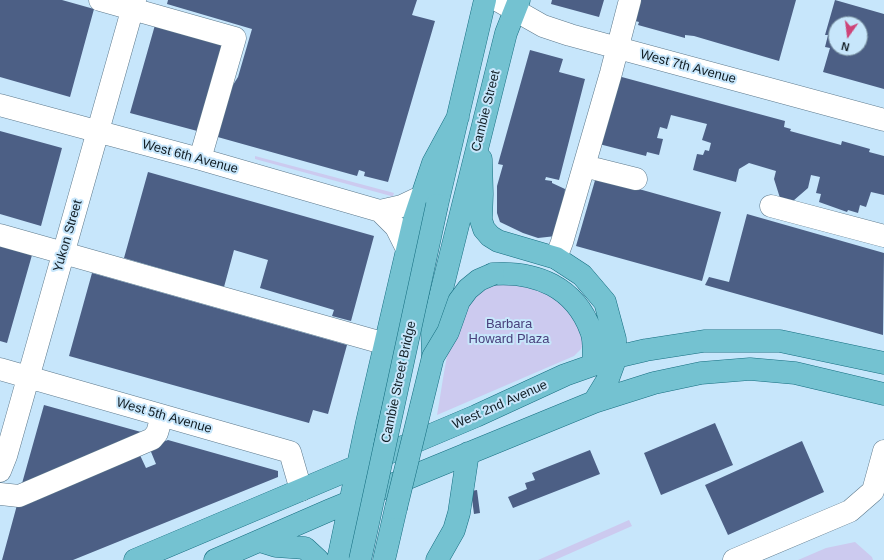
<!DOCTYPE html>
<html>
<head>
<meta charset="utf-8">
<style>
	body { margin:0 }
	#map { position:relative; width:884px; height:560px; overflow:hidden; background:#c7e6fb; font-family:Helvetica,sans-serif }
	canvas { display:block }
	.north { position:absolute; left:828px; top:16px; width:40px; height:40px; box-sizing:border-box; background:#c7e6fb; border:1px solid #7e96a5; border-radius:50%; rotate:194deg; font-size:11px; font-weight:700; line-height:16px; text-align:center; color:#111d24 }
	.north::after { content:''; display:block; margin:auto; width:14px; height:18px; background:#ce4378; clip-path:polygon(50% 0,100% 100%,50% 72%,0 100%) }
</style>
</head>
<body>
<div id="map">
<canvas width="884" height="560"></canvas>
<div class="north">N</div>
</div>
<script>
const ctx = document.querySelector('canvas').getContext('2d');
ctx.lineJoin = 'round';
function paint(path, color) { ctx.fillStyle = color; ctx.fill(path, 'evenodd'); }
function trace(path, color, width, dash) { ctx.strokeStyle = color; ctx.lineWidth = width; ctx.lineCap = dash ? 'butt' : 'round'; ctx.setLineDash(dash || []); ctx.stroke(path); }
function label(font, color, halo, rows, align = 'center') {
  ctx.font = font + ' Helvetica,sans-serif'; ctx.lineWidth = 4; ctx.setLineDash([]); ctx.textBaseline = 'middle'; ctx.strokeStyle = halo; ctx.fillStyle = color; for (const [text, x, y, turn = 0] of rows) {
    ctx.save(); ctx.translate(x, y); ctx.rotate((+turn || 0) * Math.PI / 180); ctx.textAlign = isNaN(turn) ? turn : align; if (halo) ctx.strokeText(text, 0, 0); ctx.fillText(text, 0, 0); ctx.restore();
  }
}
paint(new Path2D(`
	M 255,156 L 394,193 L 393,196 L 391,196 L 255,159 Z
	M 521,281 L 559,299 L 581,323 L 583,343 L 581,349 L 574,356 L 437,415 C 445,375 446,327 475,296 C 487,283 506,283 521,281 Z
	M 629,520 L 632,526 L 555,560 L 538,560 Z
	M 855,542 L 872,557 L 873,560 L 798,560 L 826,548 Z`), '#cccaef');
paint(new Path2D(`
	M 0,0 L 62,0 L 94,9 L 70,97 L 0,77 Z
	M 168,0 L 417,0 L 412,15 L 435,21 L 388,182 L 364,176 L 365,172 L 359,170 L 357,176 L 214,136 L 226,96 L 238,77 L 252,29 L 167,4 Z
	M 552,0 L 604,0 L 599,17 L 551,4 Z
	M 637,0 L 796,0 L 779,61 L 694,36 L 685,35 L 685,38 L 638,25 L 639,22 L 632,20 Z
	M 835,0 L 884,14 L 884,89 L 823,72 L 830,48 L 825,47 L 828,35 L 825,35 ZM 836,24 L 860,24 L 860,48 L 836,48 Z
	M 155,25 L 226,45 L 201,132 L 130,113 Z
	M 530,50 L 563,59 L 559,72 L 585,79 L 559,180 L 546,177 L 545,180 L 552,181 L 552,183 L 565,189 L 564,202 L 556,236 L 538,238 L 523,233 L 500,222 L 497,213 L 497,186 L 503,165 L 498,164 Z
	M 618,76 L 785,121 L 784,127 L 791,129 L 790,131 L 841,145 L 842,141 L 870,149 L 869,152 L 884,156 L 884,195 L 871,192 L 866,207 L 860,205 L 858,213 L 848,210 L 847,212 L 819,202 L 821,194 L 816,193 L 820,177 L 811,175 L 808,188 L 793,201 L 780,198 L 774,179 L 776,171 L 749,163 L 739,169 L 736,182 L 693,170 L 697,154 L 703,155 L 705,150 L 709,151 L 711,143 L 702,140 L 707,124 L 671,115 L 667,129 L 660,127 L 657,138 L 663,139 L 659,155 L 647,152 L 646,156 L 599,144 Z
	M 0,131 L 62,148 L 41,226 L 0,214 Z
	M 148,172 L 374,236 L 351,321 L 332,316 L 334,310 L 260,288 L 268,260 L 234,250 L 224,287 L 124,258 Z
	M 596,177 L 721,212 L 702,281 L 576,246 Z
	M 747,214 L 884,253 L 883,335 L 705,285 L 709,277 L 729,282 Z
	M 0,246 L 32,255 L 7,343 L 0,341 Z
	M 92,273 L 347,345 L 328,414 L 313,410 L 309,423 L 69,356 Z
	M 44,405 L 141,432 L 21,487 Z
	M 715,423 L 733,465 L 661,495 L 644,453 Z
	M 168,440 L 278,471 L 278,477 L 73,560 L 2,560 L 17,505 L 139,453 L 146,468 L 156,464 L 149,447 Z
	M 802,441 L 824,492 L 728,535 L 705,485 Z
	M 590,450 L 600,474 L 513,508 L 508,497 L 527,489 L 525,483 L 535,480 L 532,473 Z
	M 477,490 L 480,513 L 474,514 L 471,491 Z`), '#4c5f85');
const minor = new Path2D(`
	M 100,0 L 235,38 L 200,159
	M 497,0 L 543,26 L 570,35 L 884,120
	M 0,105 L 200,159 L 380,211 L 402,206 L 421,197
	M 584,166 L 636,179
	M 771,206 L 884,236
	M 380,211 L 396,227 L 407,249
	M 0,235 L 386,344
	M 556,258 L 562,242 L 611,73 L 630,0
	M 0,369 L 290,452 L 301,490
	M 0,471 L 6,456 L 135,0
	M 0,494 L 19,496 L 152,439 L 157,433 L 162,416
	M 734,560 L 850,511 L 873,491 L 884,451`);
const major = new Path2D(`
	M 481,159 L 482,194 L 481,220 L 484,229 L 490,236 L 498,241 L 556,258 L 582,275 L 605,302 L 615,339 L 616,357 L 608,379 L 594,402
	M 437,205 L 485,0
	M 493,274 C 536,271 575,287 591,331 C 595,340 593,354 594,364
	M 433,357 L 432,329 L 506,33 L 519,0
	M 260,541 L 276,546 L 305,548 L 318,560
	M 135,560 L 476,416 L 565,375 L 616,357 L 646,350 L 704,341 L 780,341 L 884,363
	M 215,560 L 330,510 L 594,402 L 654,383 L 701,373 L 750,369 L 795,373 L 884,394
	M 338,560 L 367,422 L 414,220 L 433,163 L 458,117
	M 384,560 L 396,508
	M 437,560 L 454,530 L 459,513 L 468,453`);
trace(minor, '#5d798c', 23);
trace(major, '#166e80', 23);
trace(minor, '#fff', 22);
trace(major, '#74c2d1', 22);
const majorBridge = new Path2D(`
	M 396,508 L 433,357 L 448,332 L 459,301 L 468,289 L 479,280 L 493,274
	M 360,560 L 437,205`);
trace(majorBridge, '#166e80', 23, []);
trace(majorBridge, '#74c2d1', 22);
label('13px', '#111d24', '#c7e6fb', [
	["West 7th Avenue",688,67,15],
	["Cambie Street",486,111,-76],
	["West 6th Avenue",190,157,15],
	["Yukon Street",68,236,-74],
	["Cambie Street Bridge",399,382,-78],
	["West 2nd Avenue",500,405,-24],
	["West 5th Avenue",164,416,16]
]);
label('13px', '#49417c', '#c7e6fb', [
	["Barbara",509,324],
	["Howard Plaza",509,339]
]);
</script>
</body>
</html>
